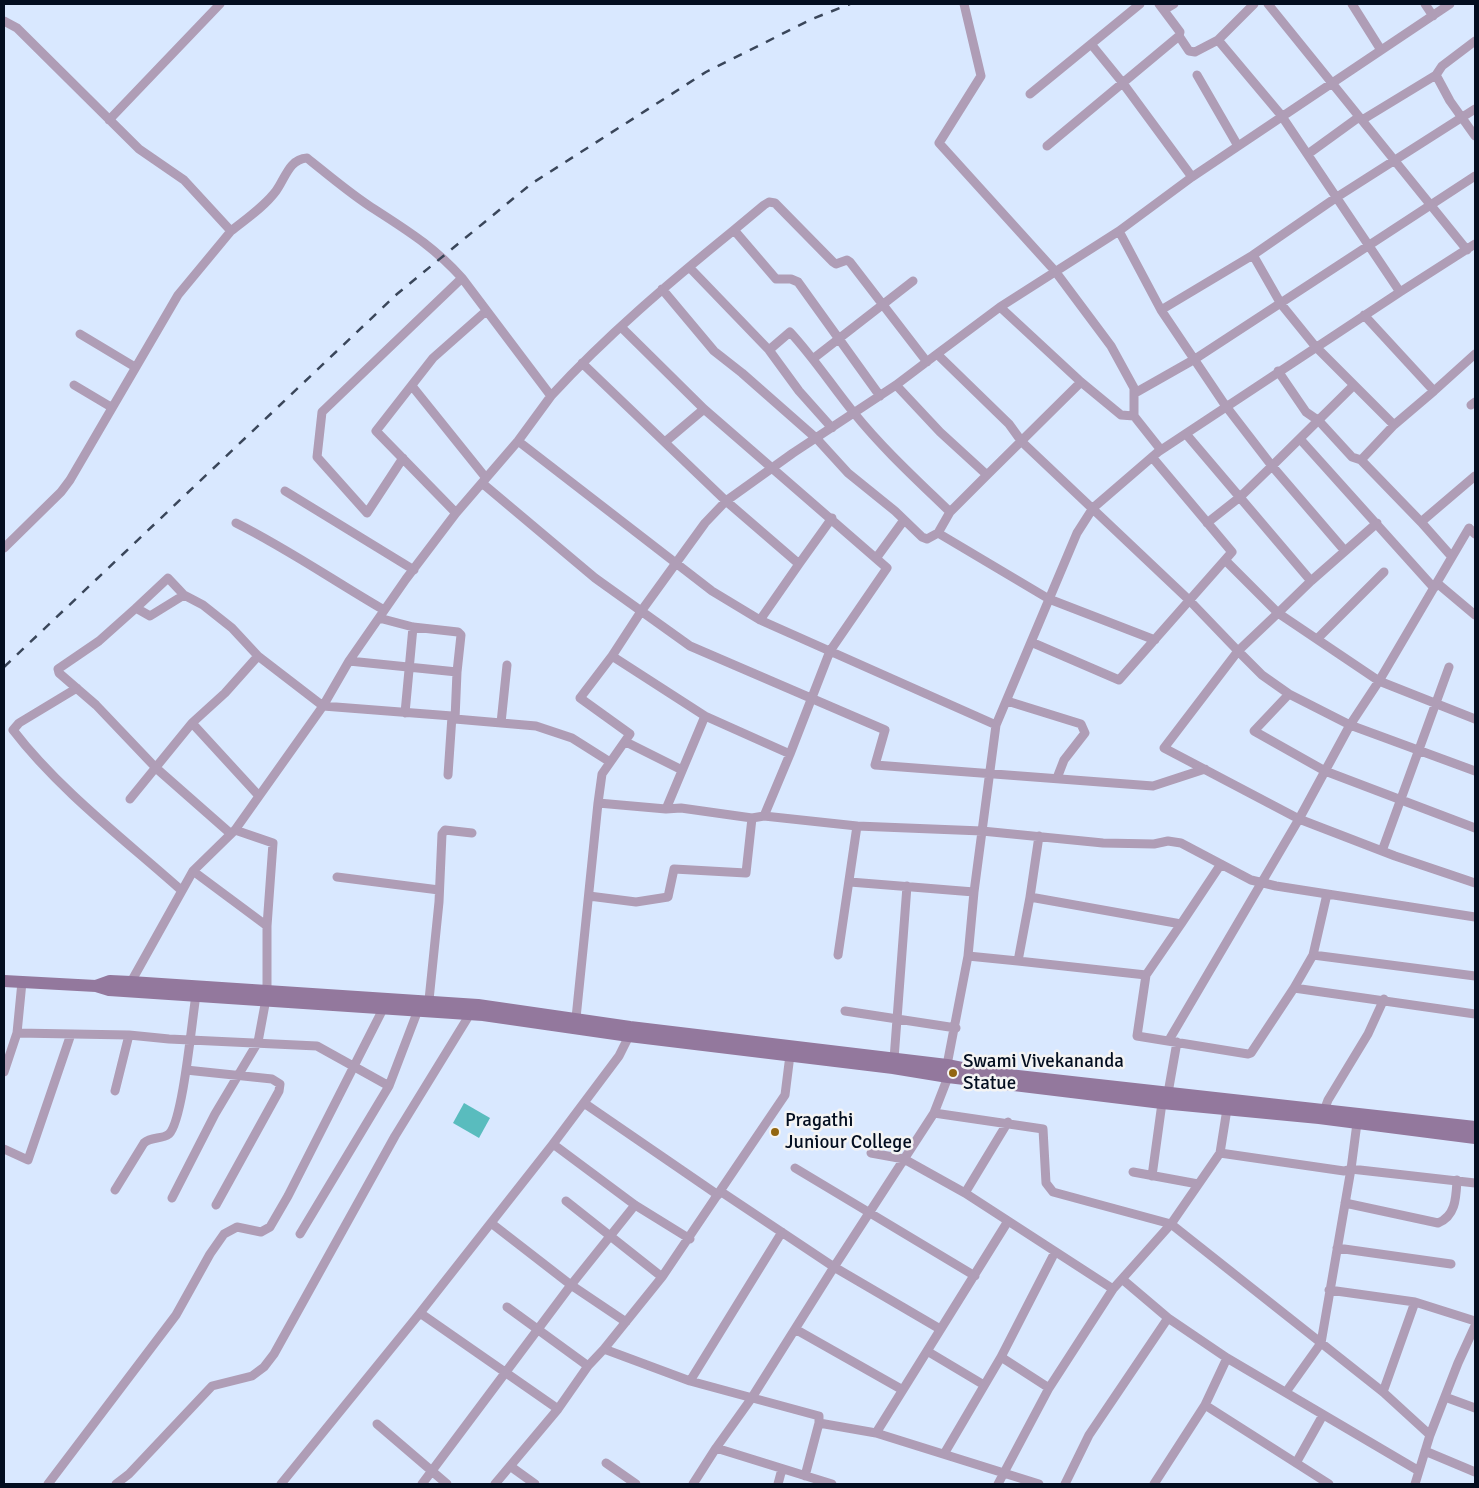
<!DOCTYPE html>
<html>
<head>
<meta charset="utf-8">
<style>
	body { margin:0 }
	#map { position:relative; width:1479px; height:1488px; overflow:hidden; background:#d9e8ff; font-family:Signika,sans-serif }
	canvas { display:block }
	.frame { position:absolute; inset:0; border:5px solid #030e20; pointer-events:none }
</style>
</head>
<body>
<div id="map">
<canvas width="1479" height="1488"></canvas>
<div class="frame"></div>
</div>
<script>
const ctx = document.querySelector('canvas').getContext('2d');
ctx.lineJoin = 'round';
function paint(path, color) { ctx.fillStyle = color; ctx.fill(path, 'evenodd'); }
function trace(path, color, width, dash) { ctx.strokeStyle = color; ctx.lineWidth = width; ctx.lineCap = dash ? 'butt' : 'round'; ctx.setLineDash(dash || []); ctx.stroke(path); }
function label(font, color, halo, rows, align = 'center') {
  ctx.font = font + ' Signika,sans-serif'; ctx.lineWidth = 5; ctx.setLineDash([]); ctx.textBaseline = 'middle'; ctx.strokeStyle = halo; ctx.fillStyle = color; for (const [text, x, y, turn = 0] of rows) {
    ctx.save(); ctx.translate(x, y); ctx.rotate((+turn || 0) * Math.PI / 180); ctx.textAlign = isNaN(turn) ? turn : align; if (halo) ctx.strokeText(text, 0, 0); ctx.fillText(text, 0, 0); ctx.restore();
  }
}
paint(new Path2D(`
	M 464,1103 L 490,1118 L 479,1138 L 453,1123 Z`), '#59bcbe');
trace(new Path2D(`
	M 964,4 L 981,76 L 939,143 L 1055,271 L 1111,346 L 1134,388 L 1134,416 L 1161,450
	M 1268,4 L 1467,250
	M 1352,4 L 1381,50
	M 1425,4 L 1433,16
	M 1164,10 L 1174,4
	M 4,21 L 17,28 L 139,149 L 184,180 L 231,231 L 178,295 L 70,480 L 61,492 L 4,548
	M 1179,36 L 1189,51 L 1195,52 L 1218,40
	M 1475,41 L 1442,66 L 1436,75 L 1450,101 L 1475,136
	M 1091,44 L 1122,82 L 1192,177 L 1450,4
	M 1197,75 L 1238,146
	M 1030,94 L 1140,4
	M 109,120 L 220,4
	M 1362,120 L 1436,75
	M 1047,146 L 1179,36 L 1180,32 L 1159,4
	M 1308,154 L 1359,117
	M 1192,177 L 1119,231 L 1161,310 L 1253,255 L 1281,304 L 1315,346 L 1394,425 L 1361,460
	M 734,230 L 764,205 L 769,202 L 775,203 L 833,262 L 836,264 L 847,260 L 850,262 L 927,362
	M 231,231 C 246,219 264,207 276,191 C 285,179 289,159 307,158 C 327,174 347,191 368,205 C 406,230 431,244 462,278
	M 1253,255 L 1337,197 L 1475,109
	M 689,267 L 769,350
	M 662,289 L 714,351 L 742,373 L 817,439 L 848,473 L 895,511 L 922,537 L 927,539 L 938,533 L 950,512
	M 1400,292 L 1475,244
	M 1000,307 L 1081,382 L 1121,415 L 1134,416
	M 1161,310 L 1225,405 L 1272,466 L 1353,386
	M 1364,315 L 1434,391 L 1475,354
	M 80,334 L 135,367
	M 937,354 L 1000,307 L 1119,231
	M 814,358 L 913,281
	M 582,363 L 726,501 L 799,564 L 832,518
	M 1278,371 L 1306,412 L 1319,421 L 1352,457 L 1361,460 L 1421,522 L 1452,557
	M 74,385 L 111,407
	M 896,385 L 940,432 L 987,475 L 1081,382
	M 412,386 L 486,478
	M 1135,393 L 1195,359 L 1475,176
	M 1471,405 L 1475,402
	M 1394,425 L 1434,391
	M 832,428 L 799,391 L 769,350 L 790,332 C 814,358 832,386 854,413 C 883,449 917,480 950,512 L 987,475
	M 1186,434 L 1311,581
	M 1300,439 L 1434,588
	M 518,441 L 712,591 L 760,620 L 996,725
	M 665,442 L 704,409
	M 403,458 L 367,513 L 317,457 L 322,412 L 462,278 L 551,396 C 607,335 670,282 734,230 L 776,279 L 791,279 L 798,282 L 880,396
	M 482,483 L 595,578 L 690,646 L 885,730 L 875,765 L 1153,786 L 1205,769
	M 285,491 L 414,570
	M 456,513 L 376,431 L 433,358 L 485,312
	M 1421,522 L 1475,476
	M 236,523 C 288,549 334,581 384,610
	M 1207,523 L 1240,497 L 1272,466 L 1345,551
	M 938,533 L 1049,599 L 1155,640
	M 877,557 L 904,520
	M 1225,560 L 1278,613 L 1311,581 L 1377,523
	M 1437,583 L 1475,615
	M 184,595 L 150,616 L 136,608 L 168,578 L 184,595 L 203,605 L 232,628 L 258,656 L 323,706 L 452,716 L 448,775
	M 136,608 L 99,641 L 58,669 L 59,673 L 96,705 L 156,768 L 231,834
	M 379,618 L 413,627 L 458,632 L 461,635 L 457,672
	M 760,620 L 799,564
	M 1317,639 L 1384,572
	M 1031,642 L 1077,533 L 1093,508 L 1158,452 L 1400,292 L 1281,115 L 1218,40 L 1254,4
	M 258,656 L 225,693 L 192,723 L 259,796
	M 612,656 L 705,716 L 790,754 L 830,651 L 887,568 L 704,409 L 621,327
	M 349,661 L 457,672 L 455,719 L 536,726 L 572,738 L 610,762
	M 77,688 L 19,723 L 13,730 C 59,790 125,840 181,890
	M 1289,694 L 1262,675 L 1238,651 L 1164,748 L 1299,819 L 1395,856 L 1475,883
	M 1007,701 L 1081,724 L 1085,733 L 1064,760 L 1057,778
	M 405,713 L 413,627
	M 501,723 L 507,665
	M 626,742 L 682,770
	M 1475,771 L 1350,725 L 1289,694 L 1254,731 L 1325,771 L 1475,828
	M 130,799 L 192,723
	M 598,803 L 602,774 L 630,734 L 580,698 L 612,656 L 642,610 L 705,523 L 726,501 L 793,453 L 896,385 L 937,354 L 1009,424 L 1022,442 L 1189,600 L 1238,651 L 1278,613 L 1379,681 L 1475,719
	M 666,809 L 705,716
	M 764,816 L 790,754
	M 1382,851 L 1449,667
	M 1221,864 L 1181,924 L 1030,897 L 1018,961 L 1146,975 L 1137,1036 L 1248,1054 L 1251,1053 L 1294,988 L 1475,1014
	M 193,871 L 267,926 L 273,843 L 235,830
	M 337,877 L 439,890
	M 850,882 L 974,892
	M 589,896 L 636,902 L 668,897 L 674,869 L 746,873 L 752,818
	M 1030,897 L 1039,836
	M 267,926 L 267,989
	M 838,955 L 857,826
	M 1313,955 L 1475,976
	M 968,956 L 1018,961
	M 1146,975 L 1181,924
	M 131,982 L 193,871 L 235,830 L 323,706 L 349,661 L 406,579 L 456,513 L 518,441 L 551,396
	M 1294,988 L 1313,955 L 1327,894
	M 429,1000 L 439,902 L 442,834 L 445,830 L 472,833
	M 845,1011 L 956,1028
	M 576,1018 L 598,803 L 666,809 L 681,808 L 752,818 L 764,816 L 857,826 L 982,831 L 1103,843 L 1154,844 L 1168,841 L 1181,843 L 1251,880 L 1276,886 L 1475,917
	M 17,1033 L 129,1035 L 169,1039 L 317,1046 L 389,1086
	M 1169,1040 L 1299,819 L 1350,725 L 1379,681 L 1469,528 L 1475,534
	M 790,1055 L 785,1095 L 720,1191 L 834,1267 L 751,1399 L 716,1448 L 832,1484
	M 894,1059 L 907,886
	M 947,1065 L 968,956 L 974,892 L 996,725 L 1031,642 L 1119,680 L 1232,552 L 1152,457
	M 186,1070 L 272,1079 L 280,1084 L 279,1091 L 216,1205
	M 4,1072 L 17,1033 L 22,982
	M 115,1091 L 129,1035
	M 1168,1093 L 1177,1042
	M 584,1103 L 718,1195
	M 1325,1108 L 1328,1100 L 1368,1034 L 1384,999
	M 1227,1109 L 1220,1153 L 1171,1224 L 1383,1392 L 1430,1435
	M 934,1113 L 1043,1129 L 1046,1183 L 1053,1192 L 1171,1224 L 1113,1289 L 1049,1388 L 998,1484
	M 553,1144 L 635,1205 L 690,1239
	M 4,1149 L 28,1160 L 71,1034
	M 871,1153 L 904,1159 L 965,1193 L 1113,1289
	M 1220,1153 L 1344,1171 L 1351,1169 L 1357,1123
	M 795,1168 L 975,1276
	M 1133,1172 L 1198,1184
	M 1152,1176 L 1162,1103
	M 115,1190 L 144,1143 C 152,1136 161,1140 169,1134 C 183,1121 192,1019 196,995
	M 720,1191 L 662,1277 L 604,1349 L 690,1381 L 819,1416 L 819,1423 L 805,1476
	M 965,1193 L 1008,1122
	M 172,1198 L 215,1114 L 258,1042 L 266,999
	M 566,1201 L 662,1277
	M 1345,1203 L 1438,1223 C 1456,1216 1456,1197 1457,1180
	M 1008,1221 L 876,1433 L 1039,1484
	M 491,1223 L 571,1285 L 626,1322
	M 300,1234 L 389,1086 L 418,1010
	M 1337,1248 L 1451,1264
	M 1329,1290 L 1415,1302 L 1475,1321
	M 507,1307 L 588,1366
	M 1168,1318 L 1227,1358
	M 795,1329 L 901,1389
	M 940,1329 L 834,1267 L 934,1113 L 948,1077
	M 604,1349 L 588,1366 L 558,1409 L 420,1313 L 553,1144 L 619,1056 L 629,1036
	M 927,1351 L 984,1385
	M 1001,1357 L 1049,1388
	M 690,1381 L 782,1232
	M 1286,1392 L 1321,1343 L 1351,1169 L 1475,1183
	M 1383,1392 L 1415,1302
	M 1445,1397 L 1475,1408
	M 1205,1405 L 1227,1358 L 1419,1471
	M 819,1423 L 876,1433
	M 377,1424 L 447,1484
	M 1425,1451 L 1475,1472
	M 944,1454 L 1001,1357 L 1055,1252
	M 606,1463 L 636,1484
	M 1296,1463 L 1323,1415
	M 510,1466 L 535,1484
	M 48,1484 L 176,1315 L 210,1254 L 224,1234 L 237,1227 L 261,1232 L 270,1227 L 288,1196 L 384,1007
	M 116,1484 L 129,1474 L 212,1386 L 252,1376 L 264,1367 L 274,1354 L 395,1136 L 470,1014
	M 281,1484 L 420,1313
	M 422,1484 L 571,1285 L 635,1205
	M 495,1484 L 558,1409
	M 693,1484 L 716,1448
	M 778,1484 L 782,1469
	M 1065,1484 L 1089,1435 L 1168,1318 L 1122,1279
	M 1154,1484 L 1205,1405 L 1329,1484
	M 1415,1484 L 1430,1435 L 1458,1363 L 1475,1326`), '#af9db6', 9);
trace(new Path2D(`
	M 4,981 L 96,986 L 109,990 L 483,1015 L 629,1036 L 893,1068 L 948,1077 L 1162,1103 L 1319,1118 L 1475,1138
	M 96,986 L 110,981 L 131,982 L 478,1005 L 630,1027 L 947,1065 L 982,1072 L 1475,1127`), '#93789d', 12);
trace(new Path2D(`
	M 4,667 L 397,294 L 531,184 L 706,72 L 812,19 L 850,4`), '#3a465a', 2.5, [9, 9]);
for (const [x, y, r, color] of [
	[953,1073,5,"#926611"],
	[775,1132,5,"#926611"]
]) { const dot = new Path2D(); dot.arc(x, y, r, 0, 2 * Math.PI); ctx.fillStyle = color; ctx.fill(dot); trace(dot, '#f4f4f4', 2); }
label('19px', '#030e20', '#f4f4f4', [
	["Swami Vivekananda",963,1062],
	["Statue",963,1084],
	["Pragathi",785,1121],
	["Juniour College",785,1143]
], 'left');
</script>
</body>
</html>
